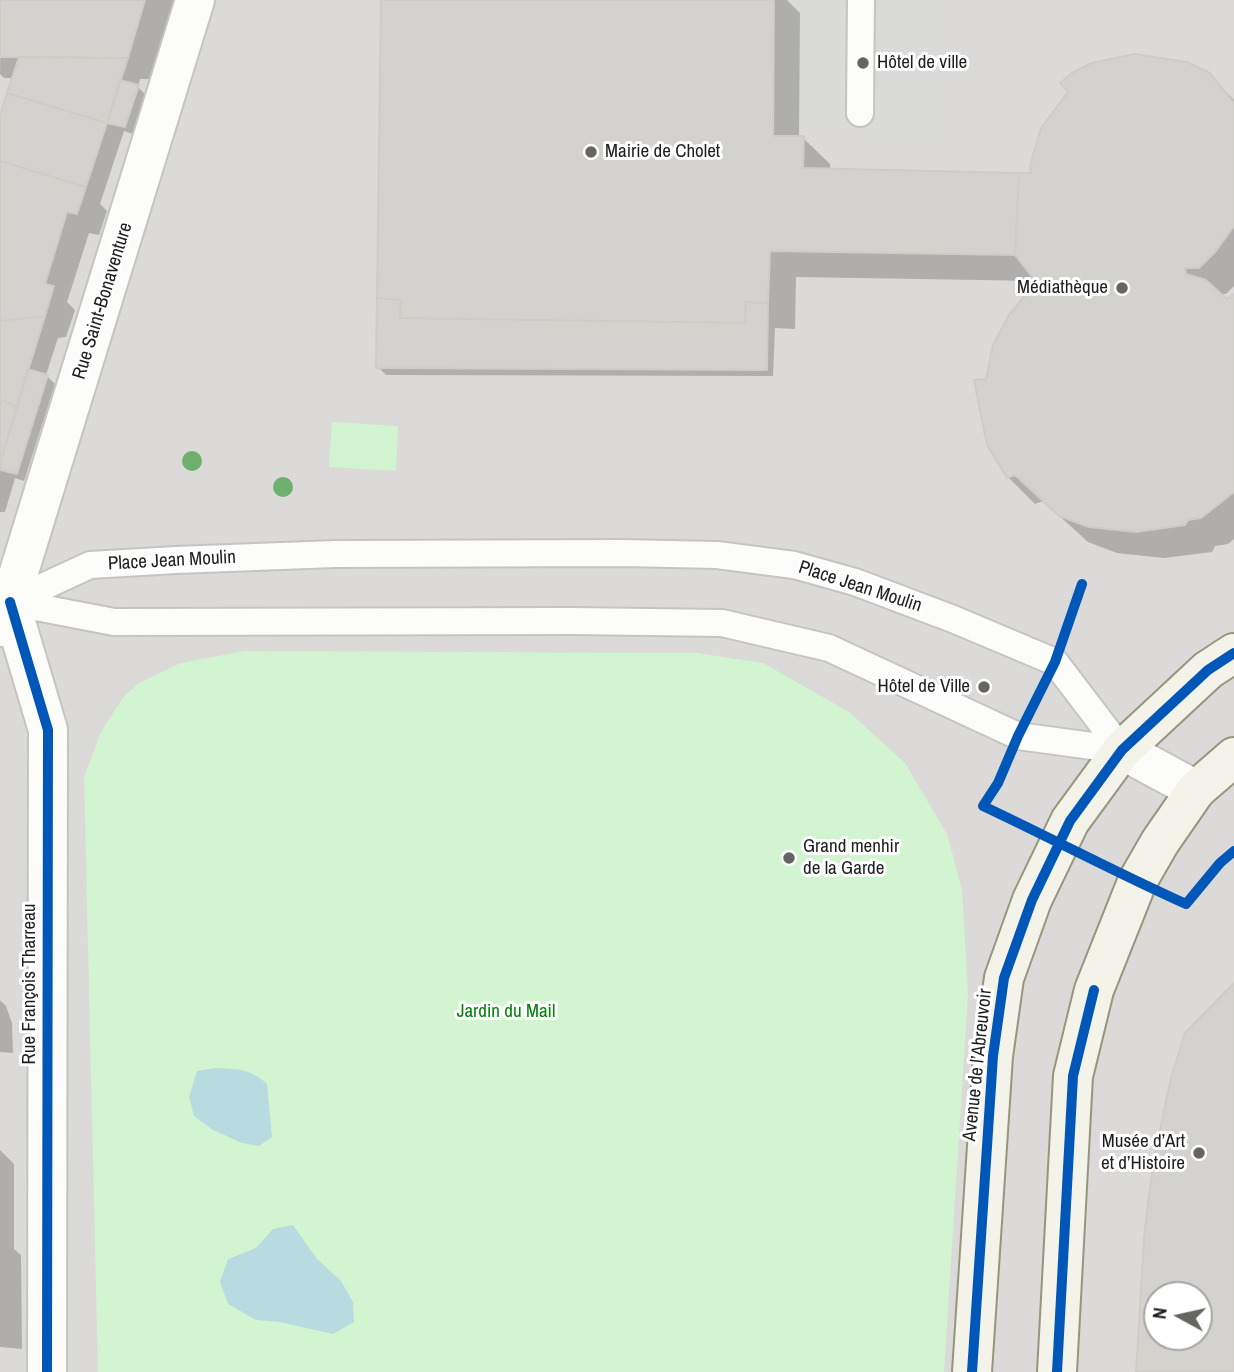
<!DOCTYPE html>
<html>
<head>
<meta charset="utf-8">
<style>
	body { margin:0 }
	#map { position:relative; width:1234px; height:1372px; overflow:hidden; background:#eceae6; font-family:"Archivo Narrow",sans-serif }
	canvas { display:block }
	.north { position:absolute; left:1143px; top:1281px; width:70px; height:70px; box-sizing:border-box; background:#fff; border:2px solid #a5a5a5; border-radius:50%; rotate:278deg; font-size:19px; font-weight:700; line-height:28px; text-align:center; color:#1e1e1e }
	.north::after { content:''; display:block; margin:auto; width:24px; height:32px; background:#666564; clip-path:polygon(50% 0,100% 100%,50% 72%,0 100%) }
</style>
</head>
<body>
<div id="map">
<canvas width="1234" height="1372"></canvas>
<div class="north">N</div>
</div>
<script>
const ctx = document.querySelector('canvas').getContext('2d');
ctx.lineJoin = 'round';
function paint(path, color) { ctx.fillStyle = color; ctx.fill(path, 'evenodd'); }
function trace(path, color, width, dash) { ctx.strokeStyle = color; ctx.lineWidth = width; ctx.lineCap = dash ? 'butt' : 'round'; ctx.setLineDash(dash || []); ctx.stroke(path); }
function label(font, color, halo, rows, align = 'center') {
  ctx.font = font + ' "Archivo Narrow",sans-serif'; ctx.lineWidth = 6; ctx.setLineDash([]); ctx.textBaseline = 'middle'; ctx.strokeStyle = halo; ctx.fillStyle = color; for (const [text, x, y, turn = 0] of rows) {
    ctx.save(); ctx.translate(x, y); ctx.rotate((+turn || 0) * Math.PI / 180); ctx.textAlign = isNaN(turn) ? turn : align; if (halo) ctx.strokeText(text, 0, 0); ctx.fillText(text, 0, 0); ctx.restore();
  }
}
paint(new Path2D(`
	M 0,0 L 1234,0 L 1234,1372 L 0,1372 ZM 1157,1295 L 1199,1295 L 1199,1337 L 1157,1337 Z`), '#dbdad8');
paint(new Path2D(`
	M 788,0 L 941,0 L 937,136 L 785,127 Z`), '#dadad8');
paint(new Path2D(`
	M 332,422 L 398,426 L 396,471 L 329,467 Z
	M 245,651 L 696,653 L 763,663 L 849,712 L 905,763 L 947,834 L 962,890 L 968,994 L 944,1372 L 98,1372 L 84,777 L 101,732 L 124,696 L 139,683 L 181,663 Z`), '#d2f4d1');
paint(new Path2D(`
	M 216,1068 C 237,1069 251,1069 267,1084 L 272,1137 L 259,1146 L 242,1143 L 213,1130 L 194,1116 L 189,1097 L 197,1071 Z
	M 293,1225 L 317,1259 L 341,1281 L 353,1302 L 354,1322 L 333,1334 L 280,1322 L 256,1320 L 228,1304 L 220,1282 L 228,1259 L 256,1248 L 273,1229 Z`), '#b8dbe1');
paint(new Path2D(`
	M 1,0 L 174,0 L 149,79 L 140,79 L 138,87 L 145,94 L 133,134 L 124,131 L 100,204 L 107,211 L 99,235 L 89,233 L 67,302 L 75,310 L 66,337 L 58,338 L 46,375 L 55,384 L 24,481 L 15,478 L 5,512 L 0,512 L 0,122 L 14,78 L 4,78 L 0,74 Z
	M 382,0 L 787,0 L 800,13 L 799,138 L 803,138 L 830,164 L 830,170 L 1033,175 L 1209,75 L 1234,100 L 1234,286 L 1226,294 L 1218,294 L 1226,302 L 1234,296 L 1234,539 L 1228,544 L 1215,546 L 1212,552 L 1164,558 L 1117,553 L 1088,542 L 1043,501 L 1035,504 L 1008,477 L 987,381 L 1039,281 L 796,277 L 795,329 L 775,328 L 773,376 L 386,375 L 378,367 Z
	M 0,1000 L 6,1006 L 12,1023 L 13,1053 L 0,1052 Z
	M 0,1150 L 14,1164 L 14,1249 L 21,1255 L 22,1349 L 0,1347 Z`), '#0003');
const building = new Path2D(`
	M 0,0 L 145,0 L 128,58 L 0,57 Z
	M 381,0 L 774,0 L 773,136 L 804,136 L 803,168 L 1019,173 L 1015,255 L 770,251 L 768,303 L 746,302 L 745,323 L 400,318 L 401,300 L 377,298 Z
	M 1135,54 L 1187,62 L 1210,73 L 1234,103 L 1234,226 L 1216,251 L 1199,268 L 1185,268 L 1186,274 L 1206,280 L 1227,299 L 1234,294 L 1234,492 L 1201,518 L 1188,520 L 1185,525 L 1136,532 L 1089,527 L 1059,516 L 1015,475 L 1007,478 L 987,445 L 974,380 L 986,379 L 993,345 L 1009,315 L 1036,282 L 1015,255 L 1019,173 L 1031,173 L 1030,166 L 1041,128 L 1068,92 L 1060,83 L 1072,73 L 1092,63 Z
	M 19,57 L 128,58 L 107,123 L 7,93 Z
	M 120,80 L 139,85 L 125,127 L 107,123 Z
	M 7,93 L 107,123 L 86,187 L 0,161 L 0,116 Z
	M 0,161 L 86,187 L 77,214 L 67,212 L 45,284 L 54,286 L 45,316 L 0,321 Z
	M 377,298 L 401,300 L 400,318 L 745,323 L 746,302 L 768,303 L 767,370 L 376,368 Z
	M 45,316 L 17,407 L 0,399 L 0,321 Z
	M 28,369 L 48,375 L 17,474 L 0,470 L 0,463 Z
	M 0,399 L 17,407 L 0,463 Z
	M 1234,983 L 1234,1372 L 1136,1372 L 1144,1239 L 1148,1203 L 1154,1158 L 1171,1078 L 1185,1033 ZM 1157,1295 L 1199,1295 L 1199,1337 L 1157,1337 Z`);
paint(building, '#d4d2cf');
trace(building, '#d0cbc7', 2);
const service = new Path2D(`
	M 860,113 L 861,0
	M 10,602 L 90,565 L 176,560 L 335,554 L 623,553 L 717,555 L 794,565 L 855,582 L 953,619 L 1055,662 L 1122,750
	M 10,602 L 114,622 L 572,621 L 722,623 L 829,648 L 1018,736 L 1122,750`);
const minor = new Path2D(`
	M 10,602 L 48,730 L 47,1372
	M 2,627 L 195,0
	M 1122,750 L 1196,790`);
const tertiary = new Path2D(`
	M 0,602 L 10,602`);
const secondary = new Path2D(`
	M 972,1372 L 993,1056 L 1004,978 L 1032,900 L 1070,821 L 1122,750 L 1208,670 L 1234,653
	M 1057,1372 L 1073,1076 L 1094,990 L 1137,882 L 1160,842 L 1196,790 L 1234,757`);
trace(service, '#c5c4c2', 30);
trace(minor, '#c5c4c2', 42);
trace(tertiary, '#c5c4c2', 42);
trace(secondary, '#96967d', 42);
trace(service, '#fcfcfb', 26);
trace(minor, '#fcfcfb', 38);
trace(tertiary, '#fcfcfb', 38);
trace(secondary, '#f4f3e9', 38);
trace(new Path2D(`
	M 1082,584 L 1055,662 L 1018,736 L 998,783 L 983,806 C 1051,838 1117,873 1186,904 L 1220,863 L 1234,851
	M 10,602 L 48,730 L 47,1372
	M 972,1372 L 993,1056 L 1004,978 L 1032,900 L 1070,821 L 1122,750 L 1208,670 L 1234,653
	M 1057,1372 L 1073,1076 L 1094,990`), '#0057b8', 10);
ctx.fillStyle = '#6eb06d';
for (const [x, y] of [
	[192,461],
	[283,487]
]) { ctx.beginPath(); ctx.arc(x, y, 10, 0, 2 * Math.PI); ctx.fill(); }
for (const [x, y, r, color] of [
	[863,63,7,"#666564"],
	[591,152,7,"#666564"],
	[1122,288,7,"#666564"],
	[984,687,7,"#666564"],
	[789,858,7,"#666564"],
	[1199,1153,7,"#666564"]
]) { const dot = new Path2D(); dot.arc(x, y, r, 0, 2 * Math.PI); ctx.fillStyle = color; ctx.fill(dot); trace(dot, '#fff', 2.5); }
label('19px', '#1e1e1e', '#fff', [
	["Hôtel de ville",877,63],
	["Mairie de Cholet",605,152],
	["Médiathèque",1108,288,"right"],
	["Hôtel de Ville",970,687,"right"],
	["Grand menhir",803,847],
	["de la Garde",803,869],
	["Musée d’Art",1185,1142,"right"],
	["et d’Histoire",1185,1164,"right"]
], 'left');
label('19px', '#1e1e1e', '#fff', [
	["Rue Saint-Bonaventure",103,301,-73],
	["Place Jean Moulin",172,561,-3],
	["Place Jean Moulin",860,587,18],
	["Rue François Tharreau",30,984,-90],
	["Avenue de l’Abreuvoir",978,1065,-84]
]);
label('19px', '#06810a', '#fff', [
	["Jardin du Mail",506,1012]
]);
</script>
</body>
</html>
